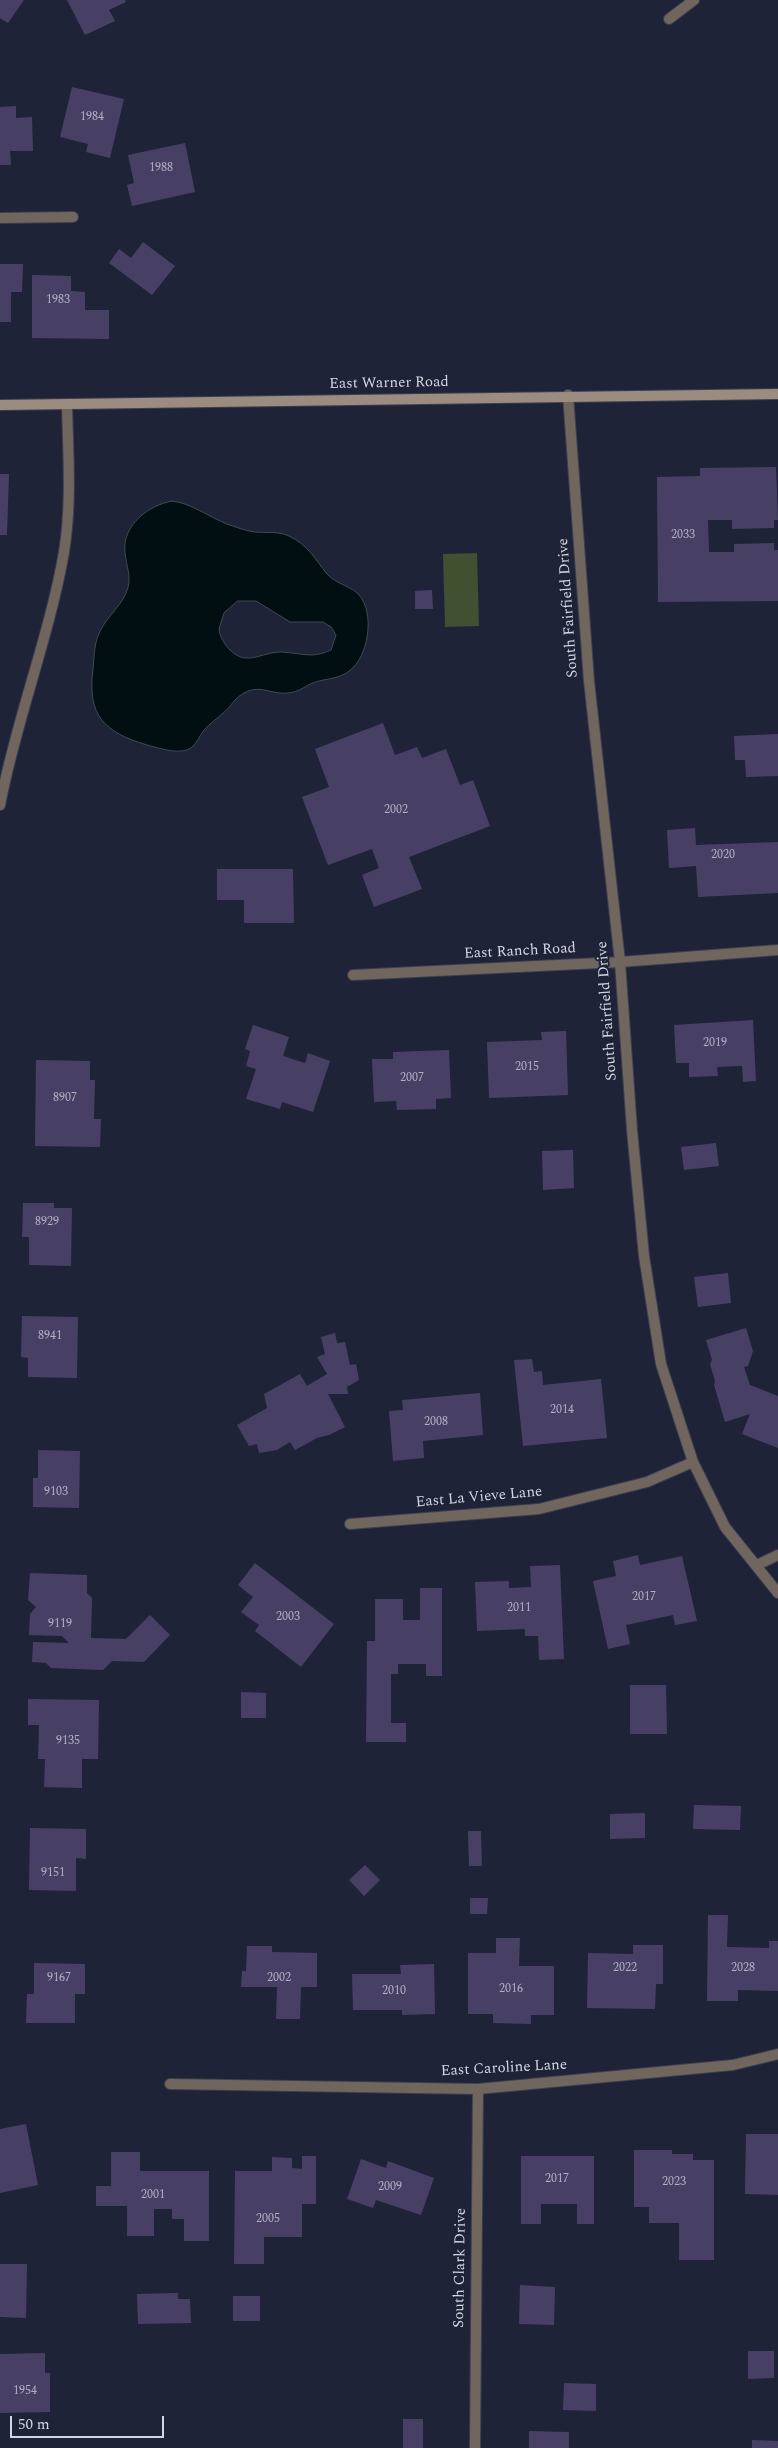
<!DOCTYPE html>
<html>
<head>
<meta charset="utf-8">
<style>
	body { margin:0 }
	#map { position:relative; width:778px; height:2448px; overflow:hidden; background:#1f2337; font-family:Spectral,serif }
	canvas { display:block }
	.scale { position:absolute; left:10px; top:2416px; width:154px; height:22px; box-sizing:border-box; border:2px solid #d2d6e4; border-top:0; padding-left:6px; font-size:15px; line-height:18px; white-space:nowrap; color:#d2d6e4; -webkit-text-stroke:4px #1f2337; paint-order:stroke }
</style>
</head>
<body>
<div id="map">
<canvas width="778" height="2448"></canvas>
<div class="scale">50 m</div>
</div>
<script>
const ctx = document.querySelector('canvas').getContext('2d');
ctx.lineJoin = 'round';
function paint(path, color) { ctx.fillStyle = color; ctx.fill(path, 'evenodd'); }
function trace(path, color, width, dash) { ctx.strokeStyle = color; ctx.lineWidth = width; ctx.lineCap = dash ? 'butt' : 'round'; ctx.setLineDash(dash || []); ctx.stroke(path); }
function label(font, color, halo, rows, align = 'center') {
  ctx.font = font + ' Spectral,serif'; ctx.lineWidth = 4; ctx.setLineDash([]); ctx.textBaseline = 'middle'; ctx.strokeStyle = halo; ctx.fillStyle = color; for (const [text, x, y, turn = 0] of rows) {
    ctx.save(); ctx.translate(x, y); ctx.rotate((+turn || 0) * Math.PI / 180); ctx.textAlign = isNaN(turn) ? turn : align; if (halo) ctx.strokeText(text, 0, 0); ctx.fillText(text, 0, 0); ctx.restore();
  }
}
paint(new Path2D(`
	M 477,553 L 479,626 L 445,627 L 443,554 Z`), '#405031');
const water = new Path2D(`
	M 172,501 C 191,503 209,517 227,524 C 236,527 246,531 255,532 C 266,533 279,531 289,536 C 308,545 315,559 327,574 C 335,583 347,585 356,592 C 374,607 370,645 357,663 C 341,684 323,675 305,687 C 277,704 263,679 241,695 C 234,699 230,708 223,713 C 217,719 210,723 204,730 C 200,735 197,743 192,747 C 182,756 159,748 147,745 C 104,732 87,716 93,669 C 94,659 94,646 98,636 C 104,619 119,609 126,593 C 133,578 126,567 125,552 C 122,525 149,505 172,501 ZM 238,601 L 256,601 L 290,622 L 323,622 L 331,627 L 336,635 L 331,650 C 311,659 302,653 281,652 C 261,652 247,667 230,650 C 224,644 220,637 219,629 L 224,613 Z`);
paint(water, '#010f12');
trace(water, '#404b51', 1);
paint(new Path2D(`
	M 0,0 L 24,0 L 8,23 L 0,18 Z
	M 67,0 L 125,0 L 126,2 L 109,10 L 115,21 L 85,35 Z
	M 72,87 L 124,99 L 110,158 L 86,152 L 88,144 L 60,137 Z
	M 16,106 L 16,118 L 32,117 L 33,151 L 10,151 L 11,165 L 0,165 L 0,107 Z
	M 185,143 L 195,192 L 132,206 L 127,185 L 134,183 L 128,155 Z
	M 143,242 L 175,266 L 152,295 L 109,263 L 119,249 L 131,258 Z
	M 0,264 L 23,264 L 22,292 L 11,292 L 11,322 L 0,322 Z
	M 32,275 L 71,276 L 71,291 L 85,292 L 85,310 L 109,310 L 109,339 L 32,338 Z
	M 776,467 L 778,520 L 774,520 L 774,528 L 732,529 L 732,520 L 708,520 L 709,552 L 734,552 L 734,544 L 774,543 L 774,550 L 778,550 L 778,601 L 658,602 L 657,477 L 700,476 L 700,468 Z
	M 0,474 L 9,474 L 7,535 L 0,535 Z
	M 432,590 L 433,609 L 415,609 L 415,591 Z
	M 383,723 L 395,755 L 417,747 L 422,758 L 446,749 L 460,785 L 473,780 L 490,826 L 409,857 L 422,889 L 374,907 L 362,875 L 379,868 L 372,849 L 328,865 L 302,797 L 329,787 L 315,749 Z
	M 778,734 L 778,776 L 746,777 L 745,760 L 735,760 L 734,736 Z
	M 695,828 L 696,845 L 778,842 L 778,893 L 698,897 L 696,866 L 669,868 L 667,830 Z
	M 217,869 L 293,869 L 294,923 L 244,923 L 244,900 L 217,900 Z
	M 753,1020 L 756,1081 L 743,1082 L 742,1066 L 717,1067 L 718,1076 L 689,1077 L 689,1063 L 676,1063 L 674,1025 Z
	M 253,1025 L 289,1037 L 283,1056 L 305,1063 L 308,1053 L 330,1061 L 313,1112 L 282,1102 L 280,1109 L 246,1099 L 256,1069 L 246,1066 L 250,1051 L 245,1049 Z
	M 566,1031 L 568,1095 L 489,1098 L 487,1042 L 542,1040 L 541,1032 Z
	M 449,1050 L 451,1098 L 436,1099 L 436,1109 L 397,1110 L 396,1101 L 374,1102 L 372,1059 L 393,1059 L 393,1052 Z
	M 36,1060 L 90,1061 L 90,1080 L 95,1080 L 94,1119 L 101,1119 L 100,1147 L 35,1146 Z
	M 716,1143 L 719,1166 L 684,1170 L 681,1147 Z
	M 573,1150 L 574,1188 L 543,1190 L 542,1151 Z
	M 23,1203 L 54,1203 L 54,1208 L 72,1208 L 71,1266 L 29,1265 L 29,1237 L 22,1237 Z
	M 728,1273 L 731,1303 L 698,1307 L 694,1277 Z
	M 22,1316 L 78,1317 L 77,1378 L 28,1377 L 28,1358 L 21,1357 Z
	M 746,1328 L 753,1351 L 748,1366 L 744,1367 L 750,1385 L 778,1396 L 778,1448 L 742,1434 L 750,1414 L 725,1422 L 714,1385 L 715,1381 L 710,1364 L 712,1360 L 706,1340 Z
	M 335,1333 L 337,1343 L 345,1342 L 350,1365 L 356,1364 L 359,1380 L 347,1387 L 348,1394 L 328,1394 L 345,1427 L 329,1435 L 317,1438 L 295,1450 L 290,1442 L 277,1450 L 259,1453 L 257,1444 L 249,1446 L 237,1425 L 267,1408 L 264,1394 L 300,1374 L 307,1386 L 327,1374 L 317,1357 L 325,1354 L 321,1337 Z
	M 532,1359 L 534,1372 L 542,1371 L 543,1385 L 601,1379 L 607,1438 L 523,1446 L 514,1360 Z
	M 480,1393 L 483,1435 L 423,1441 L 424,1458 L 393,1461 L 389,1411 L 403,1410 L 402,1400 Z
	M 38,1450 L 80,1451 L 79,1508 L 33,1507 L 33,1478 L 38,1478 Z
	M 638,1555 L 640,1565 L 682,1556 L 697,1621 L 675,1625 L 673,1615 L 626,1625 L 630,1644 L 608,1649 L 593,1581 L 616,1576 L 613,1561 Z
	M 255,1563 L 334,1624 L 301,1667 L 255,1631 L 259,1625 L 241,1612 L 253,1597 L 238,1585 Z
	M 560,1565 L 564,1659 L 539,1660 L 538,1636 L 525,1636 L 525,1629 L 477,1631 L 475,1582 L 509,1581 L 509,1588 L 531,1587 L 530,1566 Z
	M 30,1573 L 87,1575 L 87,1593 L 92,1598 L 91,1638 L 126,1639 L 150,1615 L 170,1635 L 144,1662 L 112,1661 L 103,1670 L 51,1668 L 46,1663 L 32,1662 L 33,1642 L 69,1643 L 62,1636 L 29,1635 L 30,1614 L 36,1607 L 28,1600 Z
	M 420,1588 L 442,1588 L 442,1676 L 426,1676 L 426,1664 L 398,1664 L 398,1674 L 391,1674 L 391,1723 L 406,1723 L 406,1742 L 366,1742 L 367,1641 L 375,1641 L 375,1599 L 403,1599 L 403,1620 L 420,1620 Z
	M 630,1685 L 666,1685 L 667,1734 L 630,1734 Z
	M 241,1692 L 266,1693 L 266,1718 L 241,1718 Z
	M 28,1699 L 99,1700 L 98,1759 L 82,1759 L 82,1788 L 44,1787 L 45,1759 L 38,1759 L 39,1725 L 28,1725 Z
	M 694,1805 L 741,1806 L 740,1830 L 693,1829 Z
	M 645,1813 L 645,1838 L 610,1839 L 610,1814 Z
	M 30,1828 L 86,1829 L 86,1859 L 76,1858 L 76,1891 L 29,1890 Z
	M 468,1831 L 481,1831 L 482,1866 L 469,1866 Z
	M 365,1865 L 380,1880 L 364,1896 L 349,1880 Z
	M 470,1898 L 488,1898 L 487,1914 L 470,1914 Z
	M 708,1915 L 728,1915 L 727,1947 L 769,1948 L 769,1941 L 778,1941 L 778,1991 L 738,1990 L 738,2001 L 707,2001 Z
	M 496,1938 L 520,1938 L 519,1966 L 554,1966 L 554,2015 L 531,2015 L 531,2024 L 493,2023 L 493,2014 L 468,2014 L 468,1953 L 496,1953 Z
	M 633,1945 L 663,1945 L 663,1984 L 656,1984 L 655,2009 L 587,2008 L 588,1953 L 633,1954 Z
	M 247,1946 L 272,1946 L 272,1952 L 317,1953 L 317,1987 L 301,1987 L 300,2019 L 276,2019 L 277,1987 L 241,1987 L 242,1971 L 246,1971 Z
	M 34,1963 L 85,1964 L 85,1994 L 75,1994 L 75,2023 L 26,2023 L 27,1994 L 34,1994 Z
	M 434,1964 L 435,2014 L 402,2015 L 402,2010 L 353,2010 L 352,1974 L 401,1974 L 400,1965 Z
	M 26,2124 L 38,2185 L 0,2193 L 0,2129 Z
	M 746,2134 L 778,2134 L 778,2195 L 745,2194 Z
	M 634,2150 L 672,2150 L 672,2154 L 693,2154 L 693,2160 L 714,2160 L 714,2260 L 679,2260 L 679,2223 L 649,2223 L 649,2207 L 634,2207 Z
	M 111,2152 L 140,2152 L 140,2171 L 209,2171 L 209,2241 L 184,2241 L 184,2219 L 172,2219 L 172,2209 L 154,2209 L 154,2236 L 127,2236 L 127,2206 L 96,2206 L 96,2186 L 111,2186 Z
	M 302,2156 L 316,2156 L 316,2204 L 302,2204 L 302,2237 L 264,2237 L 264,2264 L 234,2264 L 235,2171 L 272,2171 L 272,2157 L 292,2158 L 292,2168 L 302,2169 Z
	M 521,2156 L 594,2156 L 594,2224 L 577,2224 L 577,2204 L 541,2204 L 541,2224 L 521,2224 Z
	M 361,2159 L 386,2168 L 388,2161 L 434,2178 L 421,2215 L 376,2200 L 373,2208 L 347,2199 Z
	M 0,2264 L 27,2264 L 26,2318 L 0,2317 Z
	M 520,2285 L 555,2287 L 554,2325 L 519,2324 Z
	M 178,2293 L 178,2299 L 190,2299 L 191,2323 L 138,2324 L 137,2294 Z
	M 233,2296 L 260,2296 L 260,2321 L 233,2321 Z
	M 748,2351 L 774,2351 L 774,2378 L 748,2379 Z
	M 45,2353 L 45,2373 L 50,2373 L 50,2412 L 0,2413 L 0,2354 Z
	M 564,2383 L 596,2384 L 596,2411 L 563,2410 Z
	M 403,2419 L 423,2419 L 423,2448 L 403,2448 Z
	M 529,2431 L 569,2432 L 569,2448 L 529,2448 Z
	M 752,2440 L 778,2441 L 778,2448 L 752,2448 Z`), '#484064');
const minor = new Path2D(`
	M 669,19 L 694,0
	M 0,218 L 73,217
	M 568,395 L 589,681 L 620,962 L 632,1130 L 644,1256 L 661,1364 L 693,1462 L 725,1527 L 778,1593
	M 0,805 C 16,720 49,638 64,552 C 72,503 68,453 67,404
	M 353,975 L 620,962 L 778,950
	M 350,1524 L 539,1509 L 647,1482 L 693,1462
	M 757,1565 L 778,1555
	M 170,2084 L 478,2089 L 733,2065 L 778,2054
	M 475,2448 L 478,2089`);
const secondary = new Path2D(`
	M 0,405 L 778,394`);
trace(minor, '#3c4053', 12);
trace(secondary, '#3c4053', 12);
trace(minor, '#70665e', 10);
trace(secondary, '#9b8c7f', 10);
label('12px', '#b0b0c4', null, [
	["1984",92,118],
	["1988",161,169],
	["1983",58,301],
	["2033",683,536],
	["2002",396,811],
	["2020",723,856],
	["2019",715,1044],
	["2015",527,1068],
	["2007",412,1079],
	["8907",65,1099],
	["8929",47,1223],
	["8941",50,1337],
	["2014",562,1411],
	["2008",436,1423],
	["9103",56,1493],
	["2017",644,1598],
	["2011",519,1609],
	["2003",288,1618],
	["9119",60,1625],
	["9135",68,1742],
	["9151",53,1874],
	["2022",625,1969],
	["2028",743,1969],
	["9167",59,1979],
	["2002",279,1979],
	["2016",511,1990],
	["2010",394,1992],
	["2017",557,2180],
	["2023",674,2183],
	["2009",390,2188],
	["2001",153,2196],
	["2005",268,2220],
	["1954",25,2392]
]);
label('15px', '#d2d6e4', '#1f2337', [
	["East Warner Road",389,384,-1],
	["South Fairfield Drive",569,608,-94],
	["East Ranch Road",520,952,-3],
	["South Fairfield Drive",608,1011,-94],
	["East La Vieve Lane",479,1498,-5],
	["East Caroline Lane",504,2069,-3],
	["South Clark Drive",461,2268,-89]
]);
</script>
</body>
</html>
